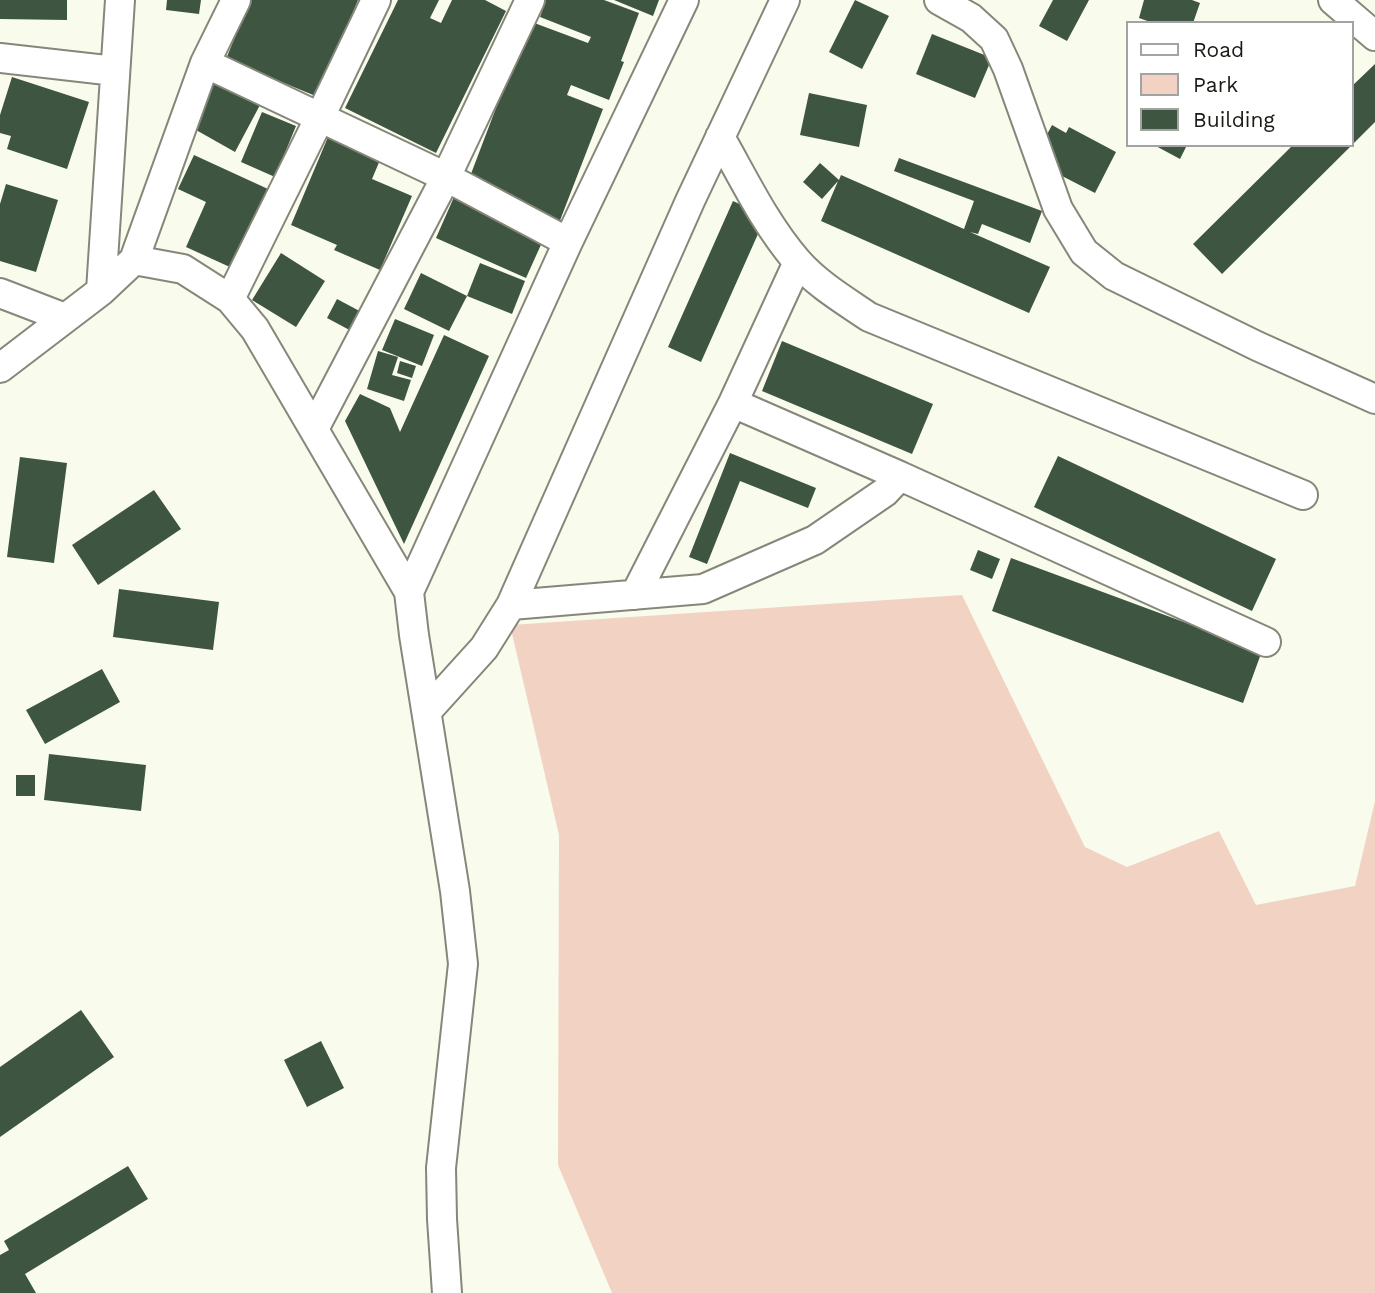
<!DOCTYPE html>
<html>
<head>
<meta charset="utf-8">
<style>
	body { margin:0 }
	#map { position:relative; width:1375px; height:1293px; overflow:hidden; background:#f9fcec; font-family:"Work Sans",sans-serif }
	canvas { display:block }
	.legend { position:absolute; left:1126px; top:21px; width:228px; height:126px; box-sizing:border-box; background:#fff; border:2px solid #a3a3a1; margin:0; padding:9px 12px; list-style:none; font-size:21px; color:#191a14 }
	.legend li { display:flex; align-items:center; gap:14px; height:35px }
	.legend b { width:35px; border:2px solid #a3a3a1 }
</style>
</head>
<body>
<div id="map">
<canvas width="1375" height="1293"></canvas>
<ul class="legend">
<li><b style="height:9px;background:#fff"></b>Road</li>
<li><b style="height:19px;background:#f2d3c3"></b>Park</li>
<li><b style="height:19px;background:#3e5541"></b>Building</li>
</ul>
</div>
<script>
const ctx = document.querySelector('canvas').getContext('2d');
ctx.lineJoin = 'round';
function paint(path, color) { ctx.fillStyle = color; ctx.fill(path, 'evenodd'); }
function trace(path, color, width, dash) { ctx.strokeStyle = color; ctx.lineWidth = width; ctx.lineCap = dash ? 'butt' : 'round'; ctx.setLineDash(dash || []); ctx.stroke(path); }
paint(new Path2D(`
	M 962,595 L 1085,847 L 1127,867 L 1219,831 L 1256,905 L 1355,886 L 1375,801 L 1375,1293 L 612,1293 L 558,1165 L 559,835 L 510,625 Z`), '#f2d3c3');
paint(new Path2D(`
	M 0,0 L 67,0 L 67,20 L 0,19 Z
	M 167,0 L 201,0 L 199,14 L 166,10 Z
	M 250,0 L 358,0 L 318,97 L 226,59 Z
	M 398,0 L 439,0 L 430,18 L 441,23 L 452,0 L 485,0 L 506,11 L 436,153 L 345,108 Z
	M 546,0 L 604,0 L 639,13 L 621,61 L 624,62 L 609,100 L 571,85 L 567,95 L 603,109 L 559,223 L 466,187 L 529,21 L 588,43 L 591,37 L 540,17 Z
	M 614,0 L 659,0 L 653,16 Z
	M 855,0 L 889,16 L 862,69 L 829,52 Z
	M 1053,0 L 1089,0 L 1067,41 L 1039,26 Z
	M 1144,0 L 1192,0 L 1200,3 L 1193,23 L 1153,23 L 1139,18 Z
	M 932,34 L 992,58 L 975,98 L 916,74 Z
	M 1375,64 L 1375,122 L 1352,145 L 1352,86 Z
	M 12,77 L 89,102 L 67,169 L 7,149 L 11,136 L 0,133 L 0,115 Z
	M 213,80 L 260,105 L 235,152 L 189,126 Z
	M 809,93 L 867,105 L 859,147 L 800,135 Z
	M 262,112 L 296,126 L 275,177 L 241,162 Z
	M 1052,125 L 1066,133 L 1069,127 L 1116,152 L 1095,193 L 1033,161 Z
	M 328,137 L 380,160 L 372,179 L 412,196 L 380,270 L 334,250 L 337,245 L 291,225 Z
	M 1154,145 L 1187,145 L 1180,159 Z
	M 1293,145 L 1352,145 L 1222,274 L 1193,244 Z
	M 194,155 L 268,189 L 232,268 L 186,247 L 206,202 L 178,189 Z
	M 899,158 L 1042,211 L 1030,243 L 982,224 L 978,234 L 970,232 L 1050,267 L 1029,313 L 821,221 L 838,181 L 822,199 L 803,182 L 820,163 L 839,180 L 841,175 L 964,229 L 974,201 L 894,171 Z
	M 6,184 L 58,200 L 36,272 L 0,261 L 0,204 Z
	M 454,197 L 544,238 L 526,278 L 436,238 Z
	M 733,201 L 766,216 L 701,362 L 668,347 Z
	M 281,253 L 325,281 L 296,327 L 252,300 Z
	M 480,263 L 525,281 L 512,314 L 467,296 Z
	M 421,273 L 467,296 L 449,331 L 404,309 Z
	M 337,299 L 367,315 L 357,334 L 327,318 Z
	M 395,319 L 434,335 L 422,366 L 382,350 Z
	M 444,335 L 489,356 L 404,544 L 345,421 L 360,394 L 390,408 L 400,432 Z
	M 782,341 L 933,404 L 912,454 L 762,391 Z
	M 378,351 L 398,357 L 392,375 L 411,380 L 404,401 L 367,389 Z
	M 400,361 L 416,366 L 412,378 L 397,373 Z
	M 730,453 L 816,488 L 808,508 L 740,481 L 707,564 L 689,557 Z
	M 1058,456 L 1276,559 L 1252,611 L 1034,507 Z
	M 20,457 L 67,463 L 54,563 L 7,557 Z
	M 154,490 L 181,529 L 98,585 L 72,545 Z
	M 978,550 L 1000,559 L 992,579 L 970,570 Z
	M 1011,558 L 1262,651 L 1243,703 L 992,611 Z
	M 119,589 L 219,602 L 213,650 L 113,637 Z
	M 102,669 L 120,702 L 45,744 L 26,710 Z
	M 49,754 L 146,765 L 141,811 L 44,800 Z
	M 16,775 L 35,775 L 35,796 L 16,796 Z
	M 81,1010 L 114,1057 L 0,1137 L 0,1067 Z
	M 321,1041 L 344,1088 L 307,1107 L 284,1060 Z
	M 128,1166 L 148,1199 L 25,1274 L 36,1293 L 0,1293 L 0,1255 L 9,1250 L 4,1241 Z`), '#3e5541');
const minor = new Path2D(`
	M 939,0 L 971,18 L 994,39 L 1008,69 L 1058,209 L 1084,252 L 1114,276 L 1257,346 L 1375,399
	M 1333,0 L 1375,36
	M 0,58 L 115,71
	M 205,63 L 446,177 L 568,242
	M 720,137 C 744,179 765,224 797,261 C 817,284 844,300 869,317 L 1303,495
	M 134,260 L 183,269 L 230,299 L 255,329 L 409,592
	M 101,291 L 120,0
	M 0,293 L 65,318
	M 230,299 L 320,117 L 376,0
	M 0,368 L 101,291 L 134,260 L 205,63 L 236,0
	M 733,403 L 900,476
	M 314,429 L 446,177 L 530,0
	M 635,595 L 733,403 L 798,262
	M 511,605 L 703,589 L 815,540 L 885,492 L 900,476 L 1266,642
	M 427,711 L 484,648 L 511,605 L 690,201 L 785,0
	M 447,1293 L 442,1219 L 441,1168 L 463,964 L 455,891 L 414,635 L 409,592 L 568,242 L 684,0`);
trace(minor, '#848779', 32);
trace(minor, '#fff', 28);
</script>
</body>
</html>
